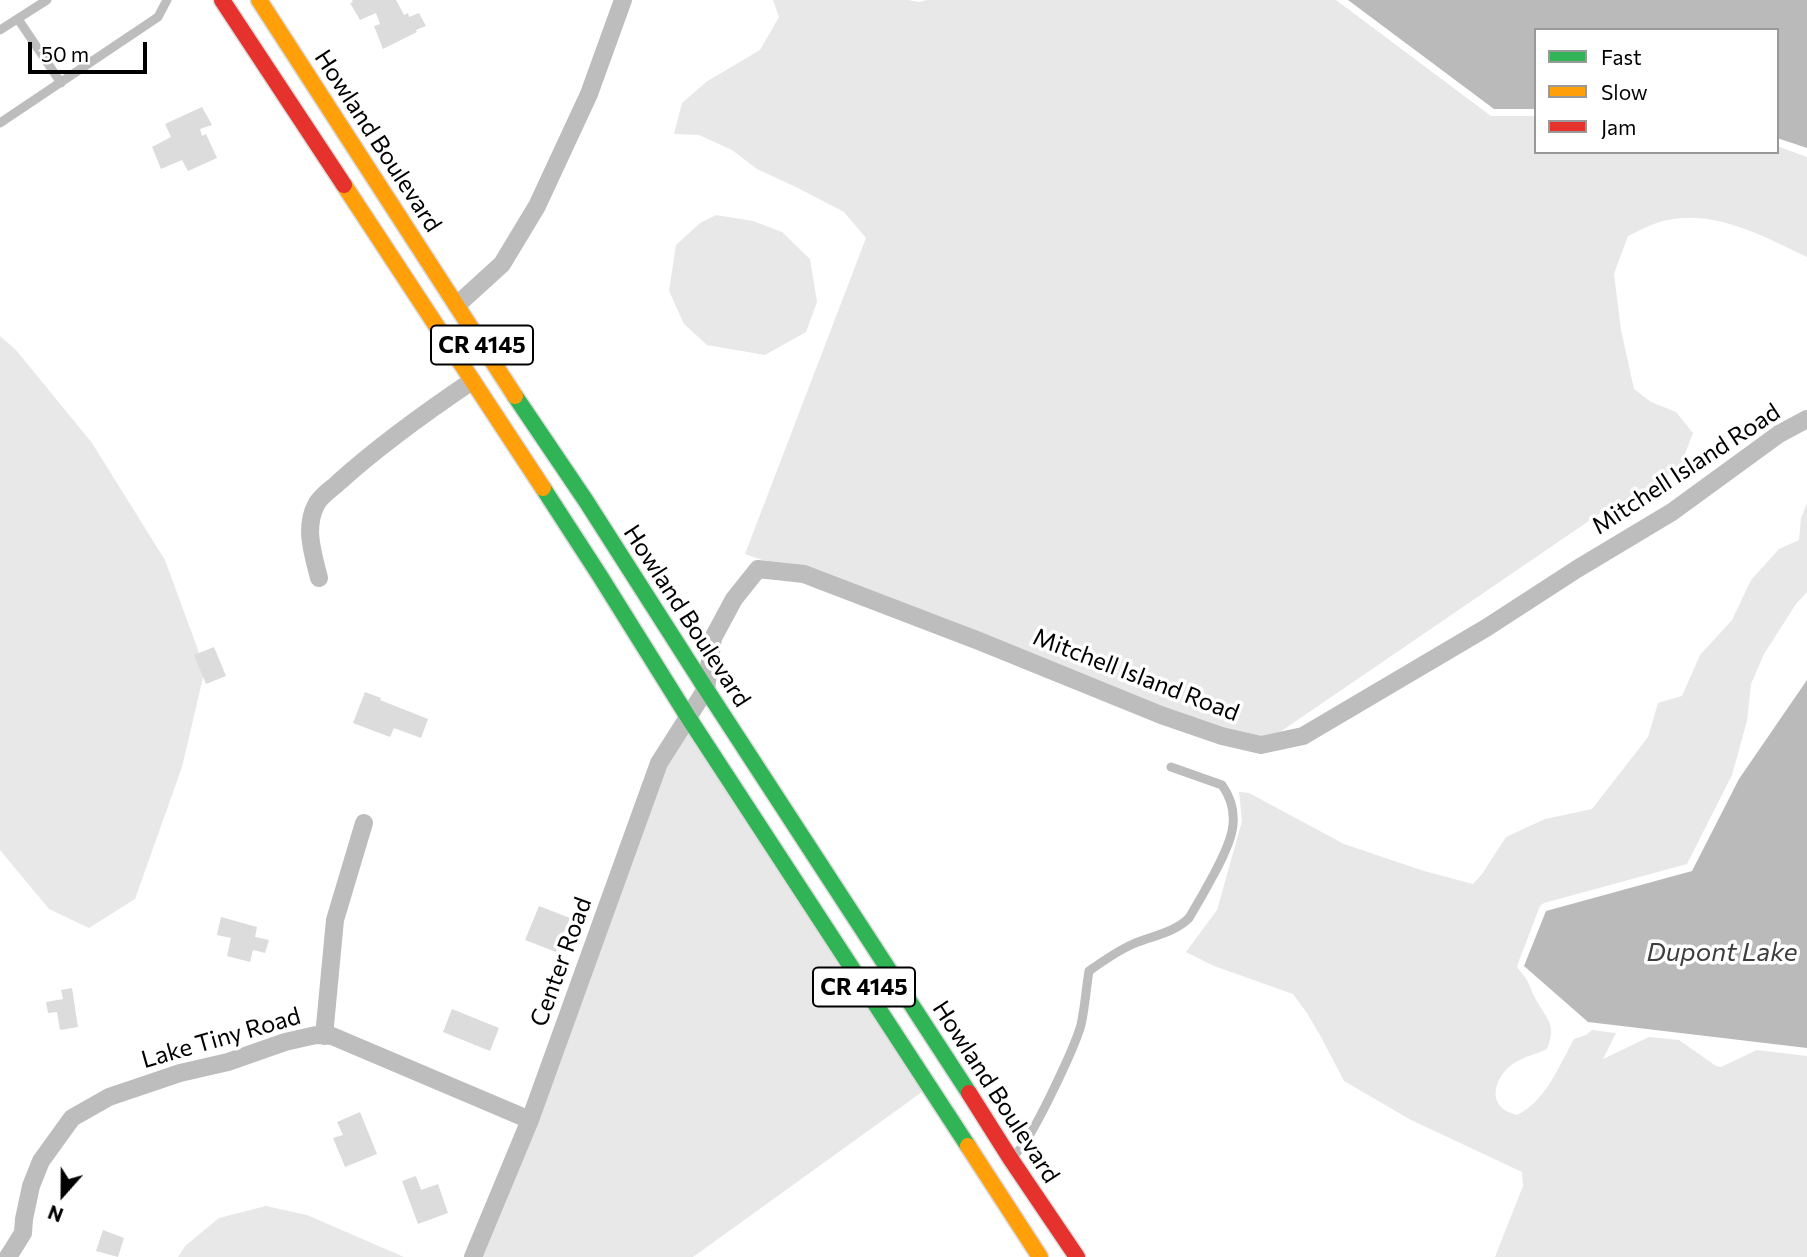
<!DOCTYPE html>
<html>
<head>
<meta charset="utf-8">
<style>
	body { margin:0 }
	#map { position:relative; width:1807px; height:1257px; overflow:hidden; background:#fff; font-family:Commissioner,sans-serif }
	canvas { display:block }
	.legend { position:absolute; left:1534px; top:28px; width:245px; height:126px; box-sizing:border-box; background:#fff; border:2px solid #999; margin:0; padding:9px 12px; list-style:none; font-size:21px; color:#000 }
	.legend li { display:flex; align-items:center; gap:14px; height:35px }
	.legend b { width:35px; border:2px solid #999 }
	.north { position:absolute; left:28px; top:1159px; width:70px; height:70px; -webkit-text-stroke:5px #fff; paint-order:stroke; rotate:201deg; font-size:19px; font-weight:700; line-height:28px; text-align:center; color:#000 }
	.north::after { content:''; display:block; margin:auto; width:24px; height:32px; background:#000; clip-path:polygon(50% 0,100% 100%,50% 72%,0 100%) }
	.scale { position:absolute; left:28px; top:42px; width:119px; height:32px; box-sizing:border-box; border:4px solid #000; border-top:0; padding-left:9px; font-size:21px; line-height:24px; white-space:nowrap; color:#000; -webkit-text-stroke:5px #fff; paint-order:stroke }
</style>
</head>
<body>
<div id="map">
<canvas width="1807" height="1257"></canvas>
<ul class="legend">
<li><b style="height:9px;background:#30b455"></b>Fast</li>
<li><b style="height:9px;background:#ff9f0a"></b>Slow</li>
<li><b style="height:9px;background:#e5322d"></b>Jam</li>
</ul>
<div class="north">N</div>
<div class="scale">50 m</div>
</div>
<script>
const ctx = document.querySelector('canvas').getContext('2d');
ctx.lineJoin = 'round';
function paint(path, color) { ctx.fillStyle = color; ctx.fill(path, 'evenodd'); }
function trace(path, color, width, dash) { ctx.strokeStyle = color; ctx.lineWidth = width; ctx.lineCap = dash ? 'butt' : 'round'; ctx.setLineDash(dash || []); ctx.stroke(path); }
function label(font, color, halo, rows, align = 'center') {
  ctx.font = font + ' Commissioner,sans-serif'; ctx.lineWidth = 7; ctx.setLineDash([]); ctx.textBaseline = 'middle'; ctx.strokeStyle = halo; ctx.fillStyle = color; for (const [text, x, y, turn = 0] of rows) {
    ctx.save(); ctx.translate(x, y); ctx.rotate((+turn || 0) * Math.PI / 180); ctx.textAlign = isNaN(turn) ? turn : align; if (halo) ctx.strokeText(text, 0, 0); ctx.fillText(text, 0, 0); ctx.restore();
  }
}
paint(new Path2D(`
	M 773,0 L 908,0 L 919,2 L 927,0 L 1336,0 L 1491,116 L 1536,116 L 1536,152 L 1777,152 L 1777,146 L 1807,157 L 1807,257 C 1763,236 1714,208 1663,221 C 1651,224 1639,231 1628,236 L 1614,274 L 1621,330 L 1634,389 L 1651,402 L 1676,412 L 1693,433 L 1680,467 L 1625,507 L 1602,512 L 1280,732 L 1262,736 L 1224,727 L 1165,707 L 982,633 L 808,566 L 762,560 L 745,554 L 866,238 L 844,212 L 798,188 L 757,169 L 732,150 L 699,135 L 674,134 L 682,103 L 706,82 L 760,50 L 779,17 Z
	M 716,215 L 753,221 L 782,232 L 810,259 L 817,302 L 806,332 L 765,355 L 707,345 L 684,324 L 669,291 L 676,245 L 700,223 Z
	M 0,336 L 16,350 L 92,443 L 165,560 L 205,669 L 182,767 L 135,899 L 89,928 L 49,909 L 0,850 Z
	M 1807,503 L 1807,592 L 1796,604 L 1764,654 L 1751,684 L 1747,721 L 1732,775 L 1687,864 L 1544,903 L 1540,906 L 1517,966 C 1520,972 1524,975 1527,980 C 1530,985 1531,991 1534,996 C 1545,1018 1558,1023 1547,1049 C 1537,1054 1525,1056 1516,1062 C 1501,1070 1487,1094 1502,1108 C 1506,1112 1512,1113 1517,1115 C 1545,1102 1559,1066 1574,1039 L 1586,1035 L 1592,1030 L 1616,1033 L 1603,1059 L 1649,1037 L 1679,1040 L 1716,1066 L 1721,1067 L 1757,1050 L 1807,1056 L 1807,1257 L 1495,1257 L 1523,1186 L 1522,1172 L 1411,1120 L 1344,1081 L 1321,1037 L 1307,1013 L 1293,994 L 1214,966 L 1186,952 L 1217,910 L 1242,821 L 1239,792 L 1249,793 L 1344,844 L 1424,871 L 1473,884 L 1482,874 L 1506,837 L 1545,819 L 1592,809 L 1648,737 L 1658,703 L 1682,696 L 1700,655 L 1732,620 L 1751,580 L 1779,549 L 1799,540 L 1801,518 Z
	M 688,733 L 922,1092 L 693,1257 L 482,1257 L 666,767 Z
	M 266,1206 L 307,1215 L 404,1257 L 178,1257 L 185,1246 L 219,1218 Z`), '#e8e8e8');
paint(new Path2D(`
	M 1348,0 L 1807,0 L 1807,148 L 1777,138 L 1777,30 L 1536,30 L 1536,109 L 1494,109 Z
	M 1807,680 L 1807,1048 L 1588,1022 L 1524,966 L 1546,911 L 1692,871 L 1739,779 Z`), '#bababa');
paint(new Path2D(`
	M 352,0 L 396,0 L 404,15 L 408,13 L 409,17 L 419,13 L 426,26 L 416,30 L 417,32 L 383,49 L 374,26 L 380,24 L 376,13 L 360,20 L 350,3 L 353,2 Z
	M 202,107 L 212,125 L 200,129 L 202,136 L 206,134 L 217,158 L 188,171 L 182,160 L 161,169 L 152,147 L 171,137 L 165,124 Z
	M 214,647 L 226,676 L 206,684 L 194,655 Z
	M 365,692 L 381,698 L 380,700 L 428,719 L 421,738 L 394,728 L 390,737 L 353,723 Z
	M 539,906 L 570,918 L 556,952 L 525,940 Z
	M 221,917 L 257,927 L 255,937 L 269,940 L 265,953 L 253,950 L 250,962 L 227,956 L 231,938 L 217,935 Z
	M 72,988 L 78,1027 L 60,1030 L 57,1012 L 48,1013 L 46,1002 L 63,999 L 61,990 Z
	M 452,1009 L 499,1028 L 490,1051 L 443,1032 Z
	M 360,1112 L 377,1154 L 345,1167 L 333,1138 L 343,1135 L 337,1122 Z
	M 416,1176 L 421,1190 L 438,1184 L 448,1213 L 418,1224 L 402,1181 Z
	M 103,1230 L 124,1238 L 118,1257 L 96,1251 Z`), '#dcdcdc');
const fast = new Path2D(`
	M 515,396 L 586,501 L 706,689 L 969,1093
	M 543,488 L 600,576 L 688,717 L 968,1146`);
const slow = new Path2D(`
	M 259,0 L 515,396
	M 344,185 L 543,488
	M 968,1146 L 1040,1257`);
const jam = new Path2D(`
	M 222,0 L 344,185
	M 969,1093 L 1010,1158 L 1077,1257`);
trace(fast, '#dbdbdb', 19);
trace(slow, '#dbdbdb', 19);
trace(jam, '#dbdbdb', 19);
trace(new Path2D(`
	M 18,19 L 61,83
	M 0,30 L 47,0
	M 0,123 L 158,17 L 167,0
	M 1014,1155 C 1030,1145 1075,1046 1081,1025 C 1085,1007 1086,989 1089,971 C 1103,961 1117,951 1133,944 C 1152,936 1174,933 1189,918 C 1198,903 1206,889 1214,874 C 1230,844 1244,816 1222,785 L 1171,767`), '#bdbdbd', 9);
trace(new Path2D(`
	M 457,305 L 502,264 L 537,206 L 589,94 L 623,0
	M 319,578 C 313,554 304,528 316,505 C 320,496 332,489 339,482 C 380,445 426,412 472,381
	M 324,1036 L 335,920 L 364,823
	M 8,1257 L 23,1233 L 24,1219 L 31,1186 L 41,1161 L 72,1118 L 109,1097 L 180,1073 L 228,1062 L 285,1042 L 316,1035 L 332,1036 L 530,1120
	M 473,1257 L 530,1120 L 659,763 L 706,689 L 713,638 L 734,599 L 758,569 L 804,574 L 979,641 L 1161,715 L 1222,736 L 1261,745 L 1303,736 L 1486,628 L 1577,569 L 1672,512 L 1779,434 L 1807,419`), '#bdbdbd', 18);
trace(fast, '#30b455', 16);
trace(slow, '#ff9f0a', 16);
trace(jam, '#e5322d', 16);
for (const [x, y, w] of [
	[482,345,102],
	[864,987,102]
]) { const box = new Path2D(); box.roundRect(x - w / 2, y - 19.5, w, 39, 5); ctx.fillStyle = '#fff'; ctx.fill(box); trace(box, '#000', 2); }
label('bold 23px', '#000', null, [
	["CR 4145",482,345],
	["CR 4145",864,987]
]);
label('24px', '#000', '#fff', [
	["Howland Boulevard",378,141,57],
	["Mitchell Island Road",1686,469,-33],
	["Howland Boulevard",687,616,57],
	["Mitchell Island Road",1136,675,21],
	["Center Road",561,962,-70],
	["Lake Tiny Road",221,1038,-16],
	["Howland Boulevard",996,1092,57]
]);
label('italic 26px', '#3e3e3e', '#fff', [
	["Dupont Lake",1722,952]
]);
</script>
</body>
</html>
